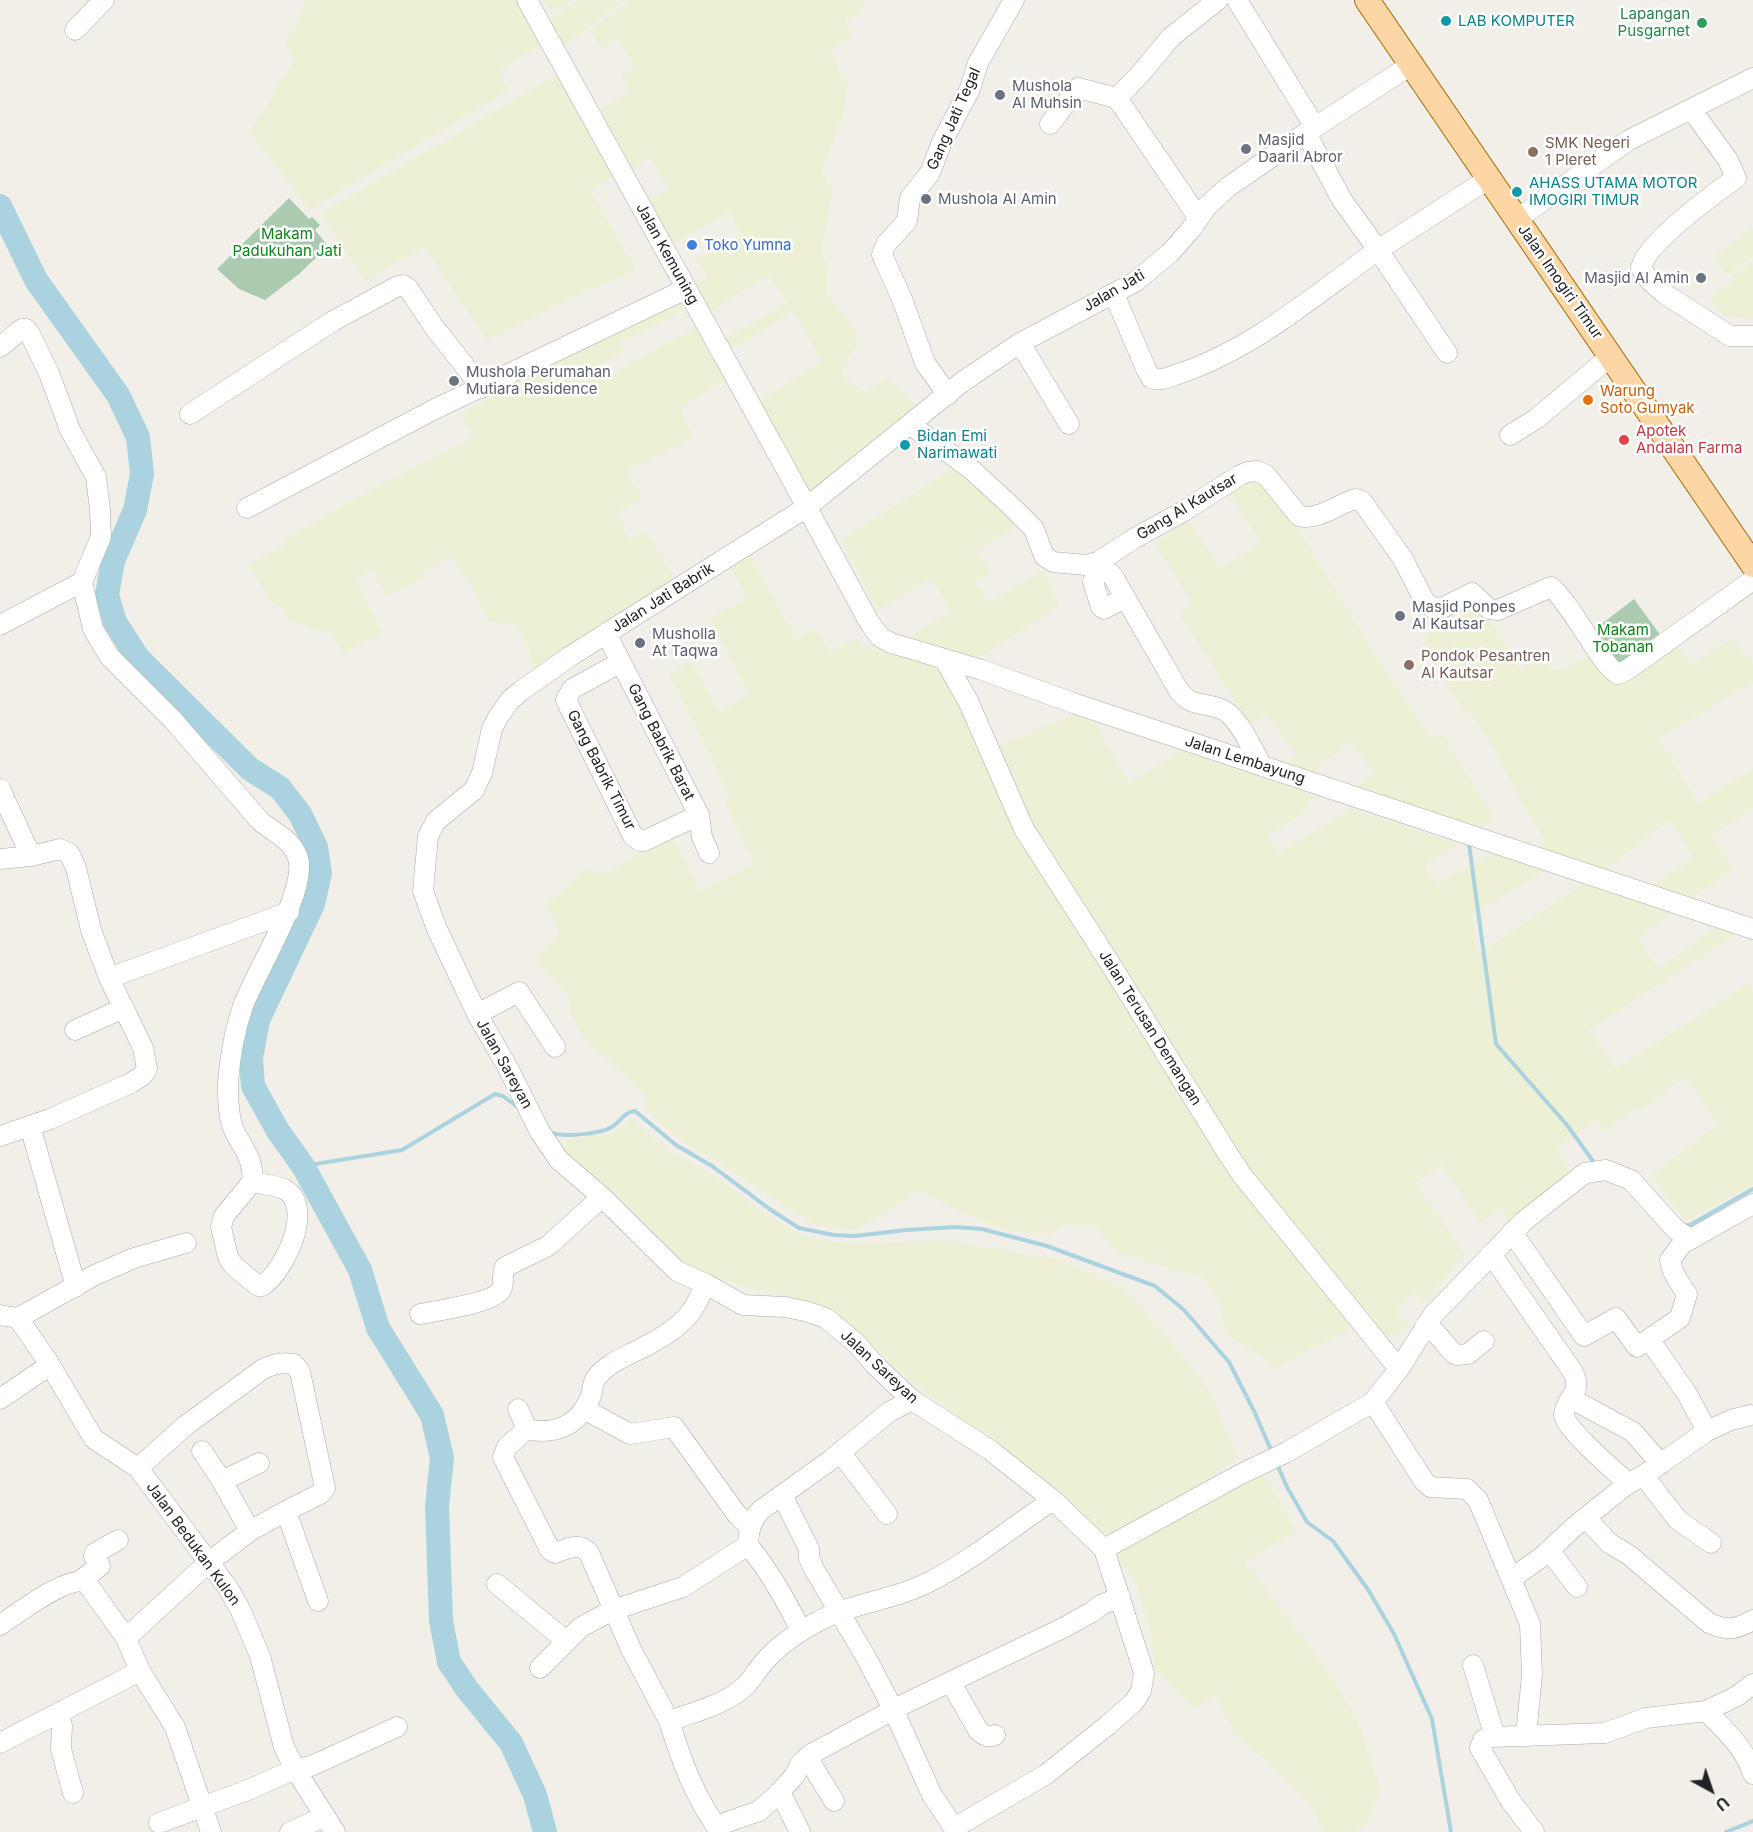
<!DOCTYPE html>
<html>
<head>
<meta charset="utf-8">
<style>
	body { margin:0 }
	#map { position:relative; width:1753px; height:1832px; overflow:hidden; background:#f2efe9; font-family:Inter,sans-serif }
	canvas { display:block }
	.north { position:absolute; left:1681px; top:1760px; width:60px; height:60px; -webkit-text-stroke:4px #fff; paint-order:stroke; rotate:140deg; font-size:16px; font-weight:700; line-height:24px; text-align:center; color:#222 }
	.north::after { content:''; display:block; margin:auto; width:21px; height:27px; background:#222; clip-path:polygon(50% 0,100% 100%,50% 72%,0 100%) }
</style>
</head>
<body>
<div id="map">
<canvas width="1753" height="1832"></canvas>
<div class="north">U</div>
</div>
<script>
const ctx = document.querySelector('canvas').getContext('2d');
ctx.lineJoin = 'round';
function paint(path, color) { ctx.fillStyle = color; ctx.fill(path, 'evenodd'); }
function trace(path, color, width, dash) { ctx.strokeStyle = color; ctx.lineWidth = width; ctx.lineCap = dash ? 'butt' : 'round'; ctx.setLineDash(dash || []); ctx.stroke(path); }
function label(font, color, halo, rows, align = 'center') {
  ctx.font = font + ' Inter,sans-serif'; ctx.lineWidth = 5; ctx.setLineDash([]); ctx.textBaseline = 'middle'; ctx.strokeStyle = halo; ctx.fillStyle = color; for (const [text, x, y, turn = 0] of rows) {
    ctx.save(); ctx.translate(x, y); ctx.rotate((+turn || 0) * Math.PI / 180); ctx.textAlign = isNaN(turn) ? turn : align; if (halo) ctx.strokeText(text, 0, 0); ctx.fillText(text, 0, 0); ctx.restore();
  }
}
paint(new Path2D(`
	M 306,0 L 518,0 L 541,44 L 498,71 L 509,90 L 309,210 L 250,132 L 293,62 L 293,55 L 286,45 Z
	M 544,0 L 573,0 L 551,13 Z
	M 580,0 L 624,1 L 563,46 L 549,20 Z
	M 627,0 L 866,0 L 861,10 L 846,21 L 852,39 L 831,49 L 839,71 L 849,81 L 844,111 L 822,170 L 832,193 L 821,255 L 827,262 L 826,292 L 860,337 L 840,374 L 866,393 L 886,378 L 920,408 L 812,493 L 808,492 L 756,403 L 822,362 L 793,311 L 729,351 L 723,340 L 787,303 L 769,274 L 707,314 L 691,286 L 707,278 L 697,259 L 740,236 L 730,212 L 672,244 L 649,200 L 669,190 L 651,158 L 632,168 L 600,109 L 629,93 L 621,76 L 634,68 L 618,39 L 602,50 L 590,31 L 628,2 Z
	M 559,73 L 615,176 L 590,189 L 635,270 L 594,288 L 487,340 L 424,247 L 365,281 L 321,213 L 444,142 Z
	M 1753,228 L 1753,256 L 1726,275 L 1714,256 Z
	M 1753,262 L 1753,318 L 1723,316 L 1710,298 L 1735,280 L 1732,276 Z
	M 679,295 L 686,308 L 620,343 L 626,351 L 597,367 L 604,378 L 696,328 L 726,381 L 680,407 L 684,419 L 694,436 L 626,471 L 641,498 L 616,513 L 630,540 L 647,531 L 675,581 L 534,675 L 529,651 L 515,625 L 489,621 L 470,583 L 459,570 L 452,555 L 425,572 L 425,577 L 386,596 L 374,570 L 355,579 L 382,632 L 343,653 L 328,629 L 319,633 L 289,619 L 285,612 L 268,597 L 248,565 L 284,546 L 282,541 L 380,485 L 473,438 L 461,414 Z
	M 957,466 L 1020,524 L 975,552 L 991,572 L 976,582 L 989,603 L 1044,570 L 1059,606 L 973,662 L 907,638 L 951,611 L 931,578 L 878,611 L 840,541 Z
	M 1258,477 L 1273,493 L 1300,532 L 1369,645 L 1432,739 L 1442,734 L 1494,818 L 1472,831 L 1352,790 L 1374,773 L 1349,742 L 1311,774 L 1285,765 L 1296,754 L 1267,715 L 1250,724 L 1178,612 L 1192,603 L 1154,543 L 1188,521 L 1221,568 L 1261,543 L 1226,489 Z
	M 750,555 L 796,640 L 816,629 L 830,652 L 856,639 L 872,651 L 884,645 L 942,663 L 1028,847 L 1356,1325 L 1274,1369 L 1265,1359 L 1236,1341 L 1225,1330 L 1220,1300 L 1203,1277 L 1176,1271 L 1117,1251 L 1093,1225 L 1062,1226 L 1050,1235 L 1005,1231 L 951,1207 L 920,1190 L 857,1230 L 814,1225 L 720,1163 L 681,1141 L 641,1105 L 647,1097 L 581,1035 L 568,1007 L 570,998 L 535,960 L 559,932 L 546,905 L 586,870 L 602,875 L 643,852 L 641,848 L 670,832 L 700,891 L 754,864 L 724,802 L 730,799 L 669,674 L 692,662 L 719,713 L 749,694 L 710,617 L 748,599 L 730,568 Z
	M 1469,601 L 1485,614 L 1520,670 L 1539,656 L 1542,662 L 1551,669 L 1564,669 L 1589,656 L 1594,658 L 1676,642 L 1691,665 L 1732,638 L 1753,665 L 1753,683 L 1658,738 L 1698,803 L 1753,769 L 1753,808 L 1712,836 L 1734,868 L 1686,902 L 1648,888 L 1693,859 L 1670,820 L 1603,871 L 1533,850 L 1545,842 L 1472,712 L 1466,715 L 1441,675 L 1422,637 L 1443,625 L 1439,618 Z
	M 1078,714 L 1094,719 L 1127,784 L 1184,750 L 1317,796 L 1303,806 L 1306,811 L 1267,836 L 1278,854 L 1351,809 L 1458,844 L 1424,866 L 1437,884 L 1495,852 L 1544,872 L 1472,913 L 1478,954 L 1583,884 L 1675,912 L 1638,938 L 1658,969 L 1717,927 L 1736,934 L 1589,1030 L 1616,1069 L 1748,984 L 1753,992 L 1753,1185 L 1686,1222 L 1651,1176 L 1718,1124 L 1685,1077 L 1642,1110 L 1638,1107 L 1604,1132 L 1597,1120 L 1556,1149 L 1572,1173 L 1509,1222 L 1500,1209 L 1481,1223 L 1441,1165 L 1415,1183 L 1465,1255 L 1423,1303 L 1414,1292 L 1395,1312 L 1408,1325 L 1400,1337 L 1394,1333 L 1386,1337 L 1303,1243 L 1251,1175 L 1034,834 L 996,746 Z
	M 631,1118 L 672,1153 L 715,1176 L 769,1217 L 799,1234 L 827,1242 L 857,1244 L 950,1241 L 1060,1260 L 1122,1288 L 1161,1330 L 1205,1385 L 1238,1458 L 1176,1501 L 1107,1537 L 1050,1486 L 911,1381 L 830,1308 L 789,1296 L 733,1283 L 696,1271 L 668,1251 L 563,1153 L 567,1140 L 614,1133 Z
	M 1264,1474 L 1296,1531 L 1245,1562 L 1328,1671 L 1358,1721 L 1380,1790 L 1367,1824 L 1353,1832 L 1323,1832 L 1313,1807 L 1267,1762 L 1235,1734 L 1217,1695 L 1194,1709 L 1154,1667 L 1150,1627 L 1135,1583 L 1125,1567 L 1117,1560 L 1118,1552 L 1196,1507 Z`), '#eef0d5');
paint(new Path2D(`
	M 289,198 L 309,219 L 312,217 L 320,225 L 315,230 L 328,246 L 299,274 L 265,300 L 239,289 L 217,269 Z
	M 1634,599 L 1664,640 L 1624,669 L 1590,633 Z`), '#aacbaf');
trace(new Path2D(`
	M 1469,844 L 1496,1044 L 1567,1125 L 1595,1164
	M 550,1132 C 561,1138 600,1134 612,1127 C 621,1121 624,1112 635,1111 L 676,1145 L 712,1166 L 771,1210 L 799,1228 L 834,1235 L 855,1236 L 906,1230 L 955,1227 L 982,1229 L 1047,1246 L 1155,1286 L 1184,1310 L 1229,1362 L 1254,1411 L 1272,1452
	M 303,1166 L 402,1150 L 495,1094 L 503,1096 L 520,1109
	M 1682,1226 L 1690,1225 L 1753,1189
	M 1277,1464 L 1287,1487 L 1307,1522 L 1333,1541 L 1369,1591 L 1394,1634 L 1432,1719 L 1451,1832
	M 1726,1832 L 1753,1821`), '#aad3df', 4);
trace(new Path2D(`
	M 0,206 L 36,280 L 118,395 L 138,437 L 142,474 L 135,510 L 113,561 L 107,595 L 115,622 L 138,658 L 250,769 L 280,788 L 300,814 L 316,847 L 320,873 L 313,904 L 258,1020 L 251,1058 L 253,1086 L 278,1131 L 303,1166 L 360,1270 L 378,1328 L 432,1415 L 442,1458 L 437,1506 L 441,1621 L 449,1662 L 467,1689 L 511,1743 L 535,1795 L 545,1832`), '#aad3df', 24);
const minor = new Path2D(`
	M 527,0 L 785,467 L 869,622 L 880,637 L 891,643 L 982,670 L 1076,704 L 1753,929
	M 1237,0 L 1315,127
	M 75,30 L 104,0
	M 1117,98 L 1142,72 L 1171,37 L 1218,0
	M 1691,109 L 1728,160 L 1736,178 C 1715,193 1645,244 1641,268 L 1650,281 L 1665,294 L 1730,336 L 1753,336
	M 1050,124 L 1078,88 L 1117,98 L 1198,217
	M 1306,133 L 1342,200 L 1378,250 L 1488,179
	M 1517,219 L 1629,140 L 1753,78
	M 1114,294 L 1146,369 L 1151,378 C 1160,382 1169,377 1178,374 C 1252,350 1315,295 1378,250 L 1447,353
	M 1020,343 L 1069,424
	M 0,347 L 22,329 L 26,329 L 30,334 L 49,373 L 70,430 L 96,477 L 100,510 L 101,537 L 82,582 L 93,629 L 109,656 L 173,720 L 260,821 C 274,833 292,839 298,858 C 308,890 255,973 243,1006 C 235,1029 230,1058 228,1082 C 228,1097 228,1114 233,1128 C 242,1148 255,1159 252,1182
	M 948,395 L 925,363 L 902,299 L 882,255 L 886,244 L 907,221 L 910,198 L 930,173 L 942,142 L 970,89 L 978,63 L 1014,0
	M 190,414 L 333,321 L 398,286 L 403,285 L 408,288 L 434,327 L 482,388
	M 911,425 L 972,470 L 1010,505 L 1034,529 L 1044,556 L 1053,562 L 1086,565 L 1098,562 L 1135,538 L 1184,511 L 1240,475 L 1248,472 L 1257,471 L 1266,475 L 1299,516 C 1318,521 1338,504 1355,499 L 1361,500 L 1403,559 L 1425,602 L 1433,608 L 1444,607 L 1472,593 L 1489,609 L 1498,610 L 1551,587 C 1571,603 1602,667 1618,674 L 1627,670 L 1753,580
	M 1510,435 L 1536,419 L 1611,356
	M 247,508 L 433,410 L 686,289
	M 1125,598 L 1104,609 L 1101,607 L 1093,582 L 1095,576 L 1105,571 L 1110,573 L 1114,578 L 1179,691 C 1193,709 1208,701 1225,711 C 1240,720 1253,751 1262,766
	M 0,625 L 82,582
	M 606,633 L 699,815 L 702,837 L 709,853
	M 945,660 L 968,701 L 1024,829 L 1113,968 L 1228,1154 L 1242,1175 L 1399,1369
	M 621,662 L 572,689 L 566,700 L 633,836 L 640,841 L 644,841 L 699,815
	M 0,789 L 31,856
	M 0,859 L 31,856 L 60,849 L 69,853 L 76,868 L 91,930 L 109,978 L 143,1048 L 147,1069 L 143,1075 L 131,1083 L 50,1119 L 0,1136
	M 109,978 L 289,912
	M 477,1014 L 519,992 L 555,1047
	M 75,1030 L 124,1008
	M 30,1126 L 76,1287
	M 252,1182 C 261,1184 275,1185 284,1189 C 316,1206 284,1272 262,1286 L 258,1286 L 234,1266 L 228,1257 L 221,1227 L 224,1216 Z
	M 1512,1232 L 1584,1336 L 1616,1318 L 1637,1347 L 1649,1339
	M 1691,1239 L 1683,1243 L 1670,1260 C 1672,1273 1680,1284 1687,1294 L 1680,1318 L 1649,1339 L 1687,1394 L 1707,1431 L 1731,1420 L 1750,1415
	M 1491,1254 L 1573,1372 C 1584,1395 1565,1396 1564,1415 C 1564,1428 1617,1473 1628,1483
	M 420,1314 C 436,1311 493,1303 501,1290 C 505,1283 501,1274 505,1267 L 548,1246 L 602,1197
	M 0,1315 L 18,1318 L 95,1275 L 134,1258 L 186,1243
	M 18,1318 L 47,1360 L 94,1439 L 138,1468 L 228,1588 L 241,1611 L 260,1656 L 284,1747 L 295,1769 L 335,1832
	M 1425,1326 C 1438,1330 1445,1347 1456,1355 L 1468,1354 L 1484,1341
	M 0,1399 L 50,1365
	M 1572,1399 L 1633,1432 L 1661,1464
	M 1373,1402 L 1424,1481 L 1430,1487 L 1467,1489 L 1478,1500 L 1530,1624 L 1532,1675 L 1526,1736
	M 518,1409 L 527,1429
	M 584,1409 L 630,1434 L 674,1427 L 738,1516 L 750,1526
	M 527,1429 L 507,1447 L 503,1457 L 550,1550 L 555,1553 C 567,1549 579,1541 589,1553 L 631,1649 L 669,1721 C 694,1712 724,1705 744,1687 C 752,1680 757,1670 764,1662 C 777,1647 797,1633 815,1623 C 852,1602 893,1601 931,1581 C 974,1559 1012,1527 1053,1500
	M 527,1429 C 542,1433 559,1431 572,1422 C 580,1416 587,1406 591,1396 C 593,1390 592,1383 596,1378 C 607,1363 625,1357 642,1348 C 660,1339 682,1326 693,1309 C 698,1301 702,1292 706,1284
	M 202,1451 L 222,1481 L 250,1531
	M 840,1452 L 887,1514
	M 138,1468 L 185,1426 L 263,1369 C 274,1364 282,1362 294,1364 L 300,1372 L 325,1488 L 320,1494 L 286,1511
	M 1643,1475 L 1678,1520 L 1711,1543
	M 222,1481 L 259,1463
	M 782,1495 L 809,1549 L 809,1558 L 814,1569 L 867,1659 L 894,1711 L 932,1795 L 954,1828
	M 1586,1518 L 1609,1543 L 1629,1555 L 1709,1623 C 1728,1631 1735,1630 1753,1620
	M 748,1545 C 770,1572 786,1600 801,1631
	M 1104,1549 L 1239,1475 L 1287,1452 L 1373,1402 L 1399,1369 L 1433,1315 L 1524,1221 L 1585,1173 L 1606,1170 L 1631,1180 L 1676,1230 L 1691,1239 L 1753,1204
	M 1549,1550 L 1577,1587
	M 1511,1579 L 1543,1556 L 1574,1527 L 1625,1486 L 1653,1469 L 1707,1431
	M 81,1580 L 100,1566 L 94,1556 L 95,1553 L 118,1540
	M 497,1584 L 566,1641
	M 0,1625 C 19,1613 65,1576 86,1582 L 126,1638 L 140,1671 L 0,1743
	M 126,1638 L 209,1562 L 250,1531 L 286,1511 L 318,1601
	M 1473,1665 L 1495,1737
	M 540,1668 L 581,1627 L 613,1610 L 683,1587 L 748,1545 C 748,1531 751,1520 761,1510 L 832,1459 L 889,1412 L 912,1400
	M 140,1671 L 175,1727 L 211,1832
	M 951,1683 L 978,1730 C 984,1736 988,1738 995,1735
	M 1706,1711 C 1725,1730 1745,1748 1753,1774
	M 59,1713 L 62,1726 L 61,1749 L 73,1793
	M 669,1721 C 681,1759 693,1793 716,1826 L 759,1811 L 780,1792
	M 807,1757 L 834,1801
	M 159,1823 L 248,1790 L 295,1769 L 311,1766 L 397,1727
	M 290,1832 L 324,1817
	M 800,1832 L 780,1792 L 795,1775 L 800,1764 L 813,1753 L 906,1703 L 1063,1628 L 1092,1612 L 1101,1605 L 1120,1597
	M 956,1832 L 954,1828 L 1045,1775 L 1108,1725 L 1134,1702 L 1141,1691 L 1144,1673 L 1104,1549 L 1053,1500 L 990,1450 L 912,1400 L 875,1365 L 857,1344 L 826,1318 L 805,1311 L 785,1307 L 743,1305 L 706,1284 L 677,1271 L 602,1197 L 559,1160 L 540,1132 L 508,1068 L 477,1014 L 437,929 L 423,891 L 428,836 L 436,821 L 474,790 L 482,773 L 492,729 L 497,719 L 510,700 L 521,691 L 569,657 L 807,507 L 962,382 L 1020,343 L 1135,282 L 1170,253 L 1192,228 L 1207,206 L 1228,187 L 1306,133 L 1411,65
	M 1534,1832 L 1510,1800 L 1480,1748 L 1483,1740 L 1492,1737 L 1605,1733 L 1646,1718 L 1706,1711 L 1737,1696 L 1753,1684`);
const major = new Path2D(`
	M 1367,0 L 1753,565`);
trace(minor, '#a9a9a9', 21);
trace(major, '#a06b00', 26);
trace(minor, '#fff', 20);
trace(major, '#fcd6a4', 24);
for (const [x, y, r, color] of [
	[1446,21,6,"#0f9aa8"],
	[1702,23,6,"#2e9e5b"],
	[1000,95,6,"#6b7280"],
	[1246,149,6,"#6b7280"],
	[1533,152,6,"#8d6e63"],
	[1517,192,6,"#0f9aa8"],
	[926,199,6,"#6b7280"],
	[692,245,6,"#3f7fe0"],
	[1701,278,6,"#6b7280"],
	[454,381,6,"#6b7280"],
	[1588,400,6,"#e8710a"],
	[1624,440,6,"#e0444e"],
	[905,445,6,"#0f9aa8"],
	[1400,616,6,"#6b7280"],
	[640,643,6,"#6b7280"],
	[1409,665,6,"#8d6e63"]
]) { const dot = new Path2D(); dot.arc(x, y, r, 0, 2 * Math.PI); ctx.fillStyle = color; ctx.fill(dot); trace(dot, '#fff', 2); }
label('15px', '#27864d', '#fff', [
	["Lapangan",1690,14],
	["Pusgarnet",1690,31]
], 'right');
label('15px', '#0d838f', '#fff', [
	["LAB KOMPUTER",1458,21],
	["AHASS UTAMA MOTOR",1529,183],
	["IMOGIRI TIMUR",1529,200],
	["Bidan Emi",917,436],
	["Narimawati",917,453]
], 'left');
label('15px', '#5b616d', '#fff', [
	["Mushola",1012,86],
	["Al Muhsin",1012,103],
	["Masjid",1258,140],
	["Daaril Abror",1258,157],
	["Mushola Al Amin",938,199],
	["Masjid Al Amin",1689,278,"right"],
	["Mushola Perumahan",466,372],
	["Mutiara Residence",466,389],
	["Masjid Ponpes",1412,607],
	["Al Kautsar",1412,624],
	["Musholla",652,634],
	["At Taqwa",652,651]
], 'left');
label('15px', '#222', '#fff', [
	["Gang Jati Tegal",954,119,-66],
	["Jalan Kemuning",667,254,61],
	["Jalan Imogiri Timur",1560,282,55],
	["Jalan Jati",1114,291,-30],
	["Gang Al Kautsar",1187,507,-31],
	["Jalan Jati Babrik",663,598,-32],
	["Gang Babrik Barat",661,742,63],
	["Jalan Lembayung",1245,760,18],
	["Gang Babrik Timur",601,770,63],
	["Jalan Terusan Demangan",1150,1028,58],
	["Jalan Sareyan",504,1064,61],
	["Jalan Sareyan",879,1367,43],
	["Jalan Bedukan Kulon",193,1544,54]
]);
label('15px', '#785e54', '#fff', [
	["SMK Negeri",1545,143],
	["1 Pleret",1545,160],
	["Pondok Pesantren",1421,656],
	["Al Kautsar",1421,673]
], 'left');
label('15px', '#0c8416', '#fff', [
	["Makam",287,234],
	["Padukuhan Jati",287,251],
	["Makam",1623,630],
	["Tobanan",1623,647]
]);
label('15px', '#366cbe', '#fff', [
	["Toko Yumna",704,245]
], 'left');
label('15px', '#c56008', '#fff', [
	["Warung",1600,391],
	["Soto Gumyak",1600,408]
], 'left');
label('15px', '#be3a42', '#fff', [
	["Apotek",1636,431],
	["Andalan Farma",1636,448]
], 'left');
</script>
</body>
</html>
